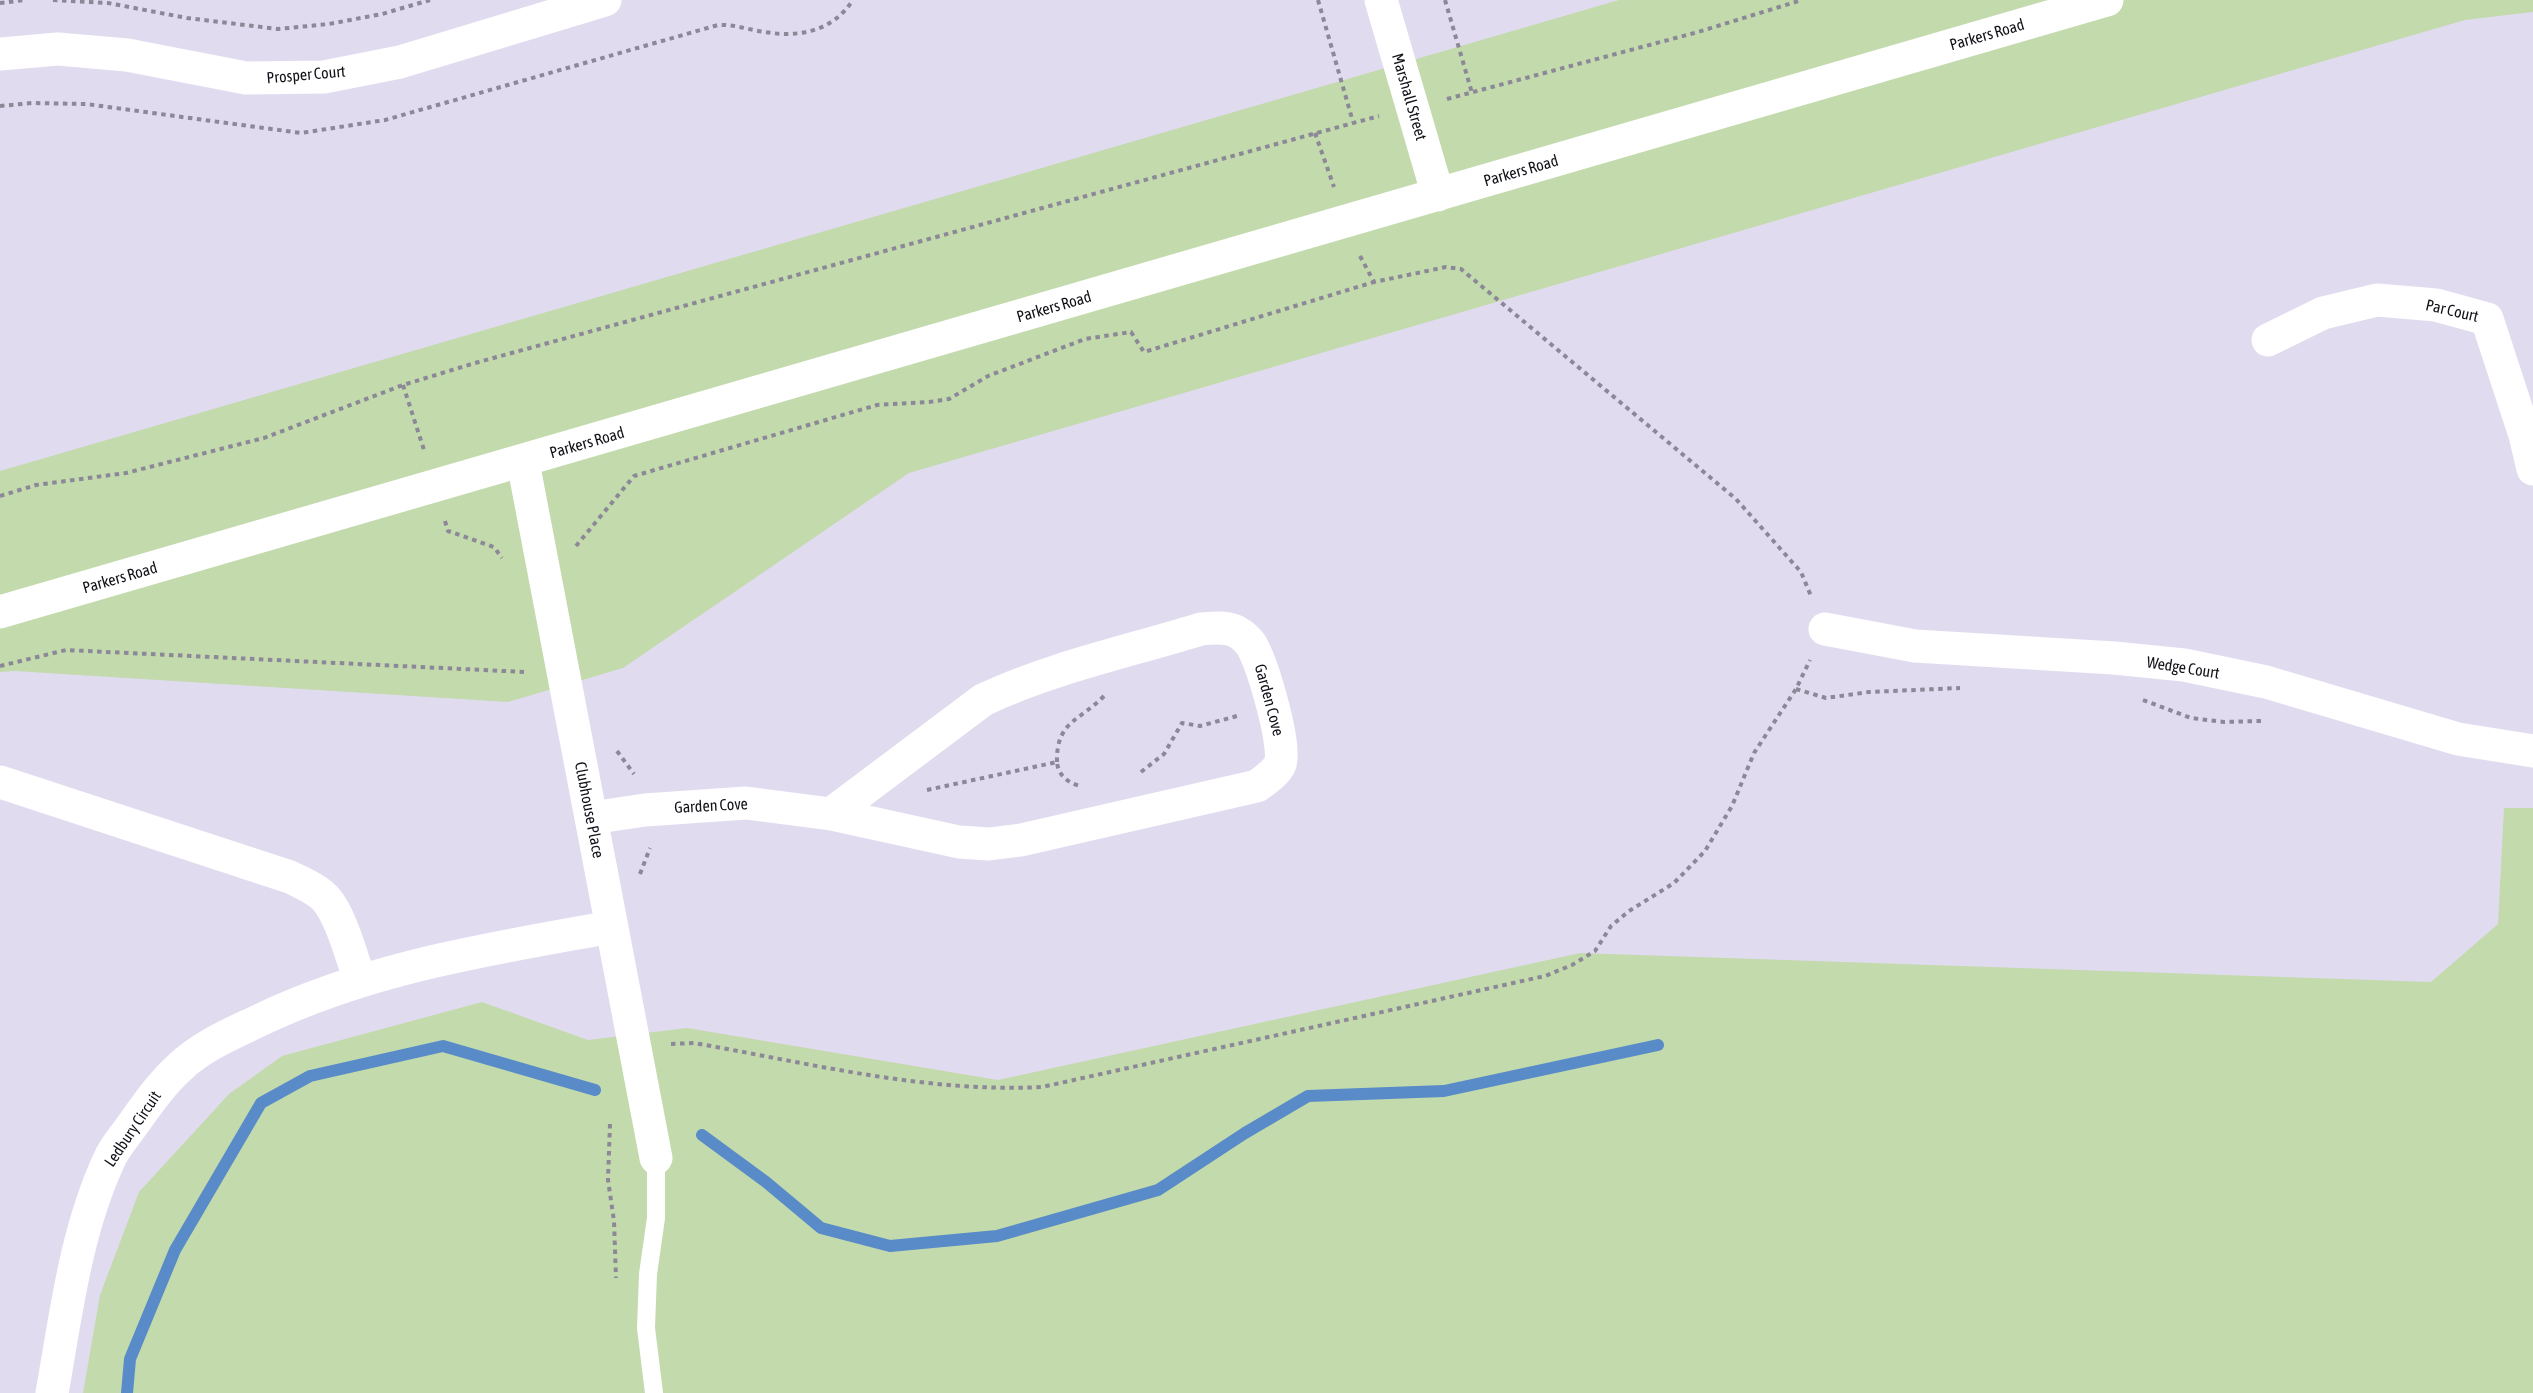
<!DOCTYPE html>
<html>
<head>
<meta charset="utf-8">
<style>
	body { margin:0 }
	canvas { display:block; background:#e1dbf0 }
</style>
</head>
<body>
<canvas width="2533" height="1393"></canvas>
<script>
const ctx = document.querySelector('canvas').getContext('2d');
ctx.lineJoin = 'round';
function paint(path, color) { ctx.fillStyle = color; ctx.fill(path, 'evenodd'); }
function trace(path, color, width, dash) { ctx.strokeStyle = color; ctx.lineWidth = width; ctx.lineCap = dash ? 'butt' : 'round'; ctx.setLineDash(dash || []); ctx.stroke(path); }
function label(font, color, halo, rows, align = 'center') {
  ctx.font = font + ' "Asap Condensed",sans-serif'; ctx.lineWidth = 4.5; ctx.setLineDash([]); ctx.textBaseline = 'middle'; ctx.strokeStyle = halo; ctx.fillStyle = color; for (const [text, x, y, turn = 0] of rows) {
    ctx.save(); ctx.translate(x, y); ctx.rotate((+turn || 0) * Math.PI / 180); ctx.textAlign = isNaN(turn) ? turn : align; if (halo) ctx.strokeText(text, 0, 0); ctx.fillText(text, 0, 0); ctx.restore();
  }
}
paint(new Path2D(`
	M 1619,0 L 2533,0 L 2533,12 L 2465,20 L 909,473 L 623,668 L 508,702 L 15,671 L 0,672 L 0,471 Z
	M 2504,808 L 2533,808 L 2533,1393 L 83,1393 L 100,1295 L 139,1192 L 229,1094 L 282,1056 L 482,1002 L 588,1040 L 687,1028 L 998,1080 L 1580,953 L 2431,982 L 2498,924 Z`), '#c3daad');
trace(new Path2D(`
	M 702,1135 L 766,1182 L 821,1228 L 890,1246 L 997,1236 L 1158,1190 L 1245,1133 L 1308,1096 L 1444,1091 L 1658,1045
	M 127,1393 L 130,1359 L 175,1250 L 261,1103 L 310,1076 L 443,1046 L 595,1090`), '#588bc7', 12);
trace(new Path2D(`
	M 53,0 L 108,3 L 187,18 L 278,29 L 329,24 L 382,14 L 430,0
	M 1318,0 L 1353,122
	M 1445,0 L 1472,93
	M 0,3 L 25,0
	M 1447,99 L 1698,32 L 1802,0
	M 0,106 L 32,103 L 86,104 L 301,133 L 385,120 L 718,25 C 734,24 749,30 765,32 C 799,38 833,31 853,0
	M 1315,133 L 1334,187
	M 1360,256 L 1374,282 L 1446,267 L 1461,269 L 1736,499 L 1801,572 L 1811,596
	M 403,385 L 424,450
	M 0,496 L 36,485 L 126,473 L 264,438 L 403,385 L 475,363 L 1379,116
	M 445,521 L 448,531 L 494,547 L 502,558
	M 576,546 L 634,476 L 877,405 L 929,402 L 949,399 L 988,376 L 1085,339 L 1131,332 L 1144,352 L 1374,282
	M 0,666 L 66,650 L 525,672
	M 1796,689 L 1826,698 L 1869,692 L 1960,688
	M 2143,700 L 2191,718 L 2224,722 L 2261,721
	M 617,751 L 634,774
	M 1057,762 C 1056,721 1080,721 1104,696
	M 1141,772 L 1164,754 L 1182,723 L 1200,726 L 1237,716
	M 927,790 L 1057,762 C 1058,775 1068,783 1080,786
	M 640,874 L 650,848
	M 671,1044 L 694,1043 C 809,1063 925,1093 1042,1087 L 1545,976 L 1572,965 L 1595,951 L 1611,926 L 1629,911 L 1674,883 L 1705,851 L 1732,806 L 1754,753 L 1796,689 L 1810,660
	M 610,1124 L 608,1180 L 614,1221 L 616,1278`), '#8c8897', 4, [4.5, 4.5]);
trace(new Path2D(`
	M 654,1393 L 646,1328 L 648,1274 L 656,1218 L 656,1158`), '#fff', 18);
trace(new Path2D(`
	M 0,54 L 58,49 L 127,55 L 246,78 L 324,77 L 400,62 L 605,0
	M 2268,340 L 2323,313 L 2377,300 L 2436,305 L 2487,319 L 2525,435 L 2533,469
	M 523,462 L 656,1158
	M 1825,629 L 1915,646 L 2114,658 L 2184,665 L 2266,682 L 2458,739 L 2533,751
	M 0,782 L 290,877 C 302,883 317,889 326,899 C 342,918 351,956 360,980
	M 591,818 L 645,810 L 746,803 L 831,814 L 959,842 L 989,844 L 1021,840 L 1257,786 C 1265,780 1276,773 1280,764 C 1287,746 1263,667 1253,648 C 1251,643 1243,635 1237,632 C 1227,626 1213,628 1201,629 C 1130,651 1050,668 983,700 L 831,814
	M 52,1393 C 66,1315 75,1234 109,1160 C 114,1148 124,1137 131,1127 C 146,1106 161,1084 180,1067 C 202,1046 231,1034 258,1021 C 370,967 490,949 611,927`), '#fff', 33);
trace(new Path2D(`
	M 1381,0 L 1438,195
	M 0,612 L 2107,0`), '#fff', 33);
label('16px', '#131118', '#fff', [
	["Parkers Road",1987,35,-16],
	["Prosper Court",306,75,-5],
	["Marshall Street",1409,97,74],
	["Parkers Road",1521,171,-16],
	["Parkers Road",1054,307,-16],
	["Par Court",2452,311,13],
	["Parkers Road",587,443,-16],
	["Parkers Road",120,578,-16],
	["Wedge Court",2183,668,9],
	["Garden Cove",1269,700,75],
	["Garden Cove",711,806,-3],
	["Clubhouse Place",589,810,79],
	["Ledbury Circuit",133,1129,-56]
]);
</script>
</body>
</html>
